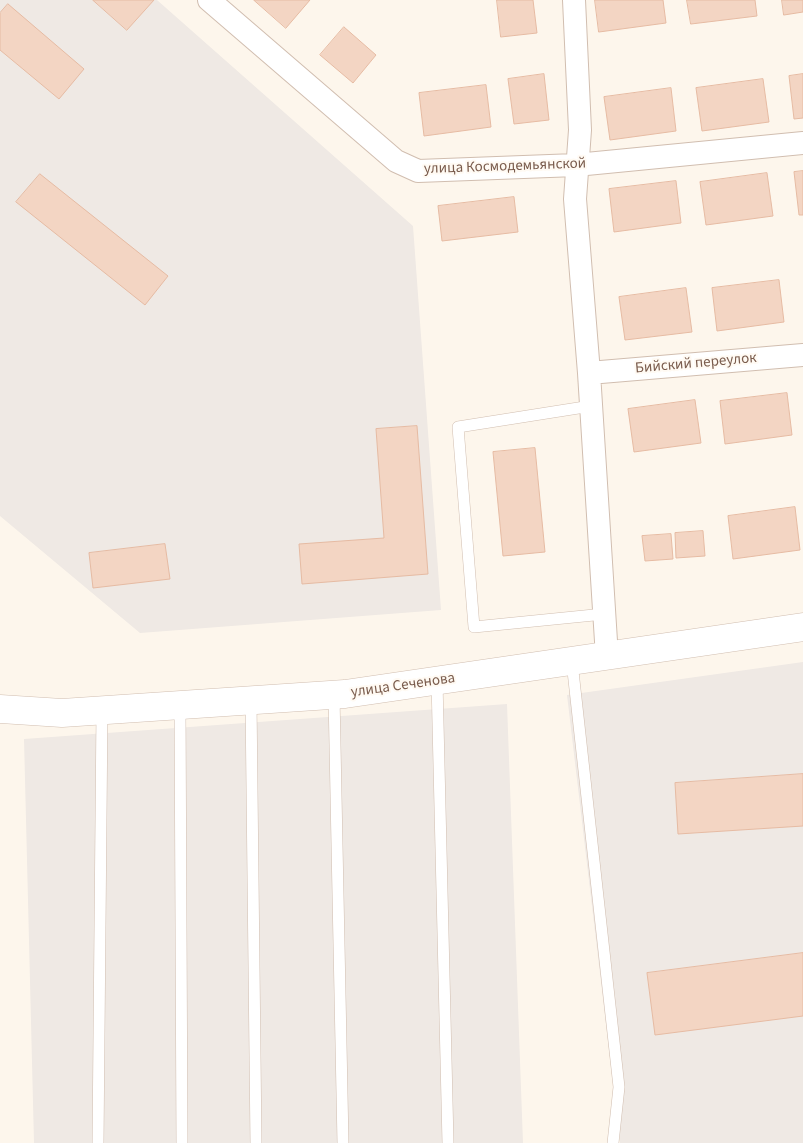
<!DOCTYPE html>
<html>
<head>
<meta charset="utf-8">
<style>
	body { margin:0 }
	canvas { display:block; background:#fdf6ec }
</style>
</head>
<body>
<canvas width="803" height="1143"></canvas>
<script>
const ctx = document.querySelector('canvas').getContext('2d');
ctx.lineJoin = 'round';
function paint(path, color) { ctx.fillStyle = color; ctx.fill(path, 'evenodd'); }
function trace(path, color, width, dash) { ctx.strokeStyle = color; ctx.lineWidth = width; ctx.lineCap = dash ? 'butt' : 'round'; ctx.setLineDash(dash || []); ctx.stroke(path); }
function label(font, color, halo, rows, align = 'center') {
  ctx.font = font + ' "Source Sans 3",sans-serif'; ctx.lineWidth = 4; ctx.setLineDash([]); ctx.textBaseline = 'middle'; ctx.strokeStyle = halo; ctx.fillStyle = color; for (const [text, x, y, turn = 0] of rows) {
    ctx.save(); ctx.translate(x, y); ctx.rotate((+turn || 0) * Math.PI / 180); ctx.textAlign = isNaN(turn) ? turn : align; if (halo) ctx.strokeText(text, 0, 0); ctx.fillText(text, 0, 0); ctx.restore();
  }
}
paint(new Path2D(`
	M 0,0 L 157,0 L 413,226 L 441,610 L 140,633 L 0,516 Z
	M 803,662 L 803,1143 L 620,1143 L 567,695 Z
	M 507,704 L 523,1143 L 34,1143 L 24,739 Z`), '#efe9e4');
const building = new Path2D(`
	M 93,0 L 154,0 L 127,30 Z
	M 254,0 L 310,0 L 286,28 Z
	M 497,0 L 533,0 L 537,33 L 501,37 Z
	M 595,0 L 663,0 L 666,23 L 599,32 Z
	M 687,0 L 755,0 L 757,16 L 691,24 Z
	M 782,0 L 803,0 L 803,12 L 784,15 Z
	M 8,4 L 84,69 L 59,99 L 0,50 L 0,13 Z
	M 344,27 L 376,55 L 353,83 L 320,55 Z
	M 544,74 L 549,120 L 514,124 L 508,79 Z
	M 803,74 L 803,118 L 794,119 L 789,76 Z
	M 763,79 L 769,122 L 702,131 L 696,88 Z
	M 486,85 L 491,127 L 424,136 L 419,93 Z
	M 671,88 L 676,131 L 610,140 L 604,97 Z
	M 803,171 L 803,215 L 799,215 L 794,172 Z
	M 767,173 L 773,216 L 706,225 L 700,182 Z
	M 40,174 L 168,276 L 145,305 L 16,202 Z
	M 676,181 L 681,223 L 614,232 L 609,189 Z
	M 514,197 L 518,232 L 442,241 L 438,206 Z
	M 779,280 L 784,322 L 717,331 L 712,288 Z
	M 686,288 L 692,332 L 625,340 L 619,297 Z
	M 787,393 L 792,435 L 725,444 L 720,401 Z
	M 695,400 L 701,443 L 634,452 L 628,409 Z
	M 417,426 L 428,574 L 302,584 L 299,544 L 384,538 L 376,429 Z
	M 535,448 L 545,552 L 503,556 L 493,452 Z
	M 795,507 L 800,550 L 733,559 L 728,516 Z
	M 703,531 L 705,556 L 676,558 L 675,533 Z
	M 671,534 L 673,559 L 645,561 L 642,536 Z
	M 165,544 L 170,579 L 93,588 L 89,553 Z
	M 803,774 L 803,826 L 678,834 L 675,783 Z
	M 803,953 L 803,1016 L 655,1035 L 647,973 Z`);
paint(building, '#f3d5c3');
trace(building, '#e6bba3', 1);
const service = new Path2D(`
	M 591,406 L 458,427 L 474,627 L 604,614
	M 572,662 L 619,1087 L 613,1143
	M 437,681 L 448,1143
	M 334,695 L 343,1143
	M 251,700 L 256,1143
	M 180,705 L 182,1143
	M 98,1143 L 102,710`);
const minor = new Path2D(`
	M 209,0 L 396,161 L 418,171 L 576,165 L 803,143
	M 574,0 L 580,130 L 575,199 L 589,373 L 607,657
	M 589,373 L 803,355`);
const tertiary = new Path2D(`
	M 0,709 L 62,713 L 345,694 L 803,627`);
trace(service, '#d1beb0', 12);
trace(minor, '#d1beb0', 24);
trace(tertiary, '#d1beb0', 29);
trace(service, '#fff', 11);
trace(minor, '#fff', 22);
trace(tertiary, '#fff', 28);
label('15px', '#7a5c4d', '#fffaf3', [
	["улица Космодемьянской",505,167,-2],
	["Бийский переулок",696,364,-5],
	["улица Сеченова",403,686,-8]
]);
</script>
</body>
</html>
